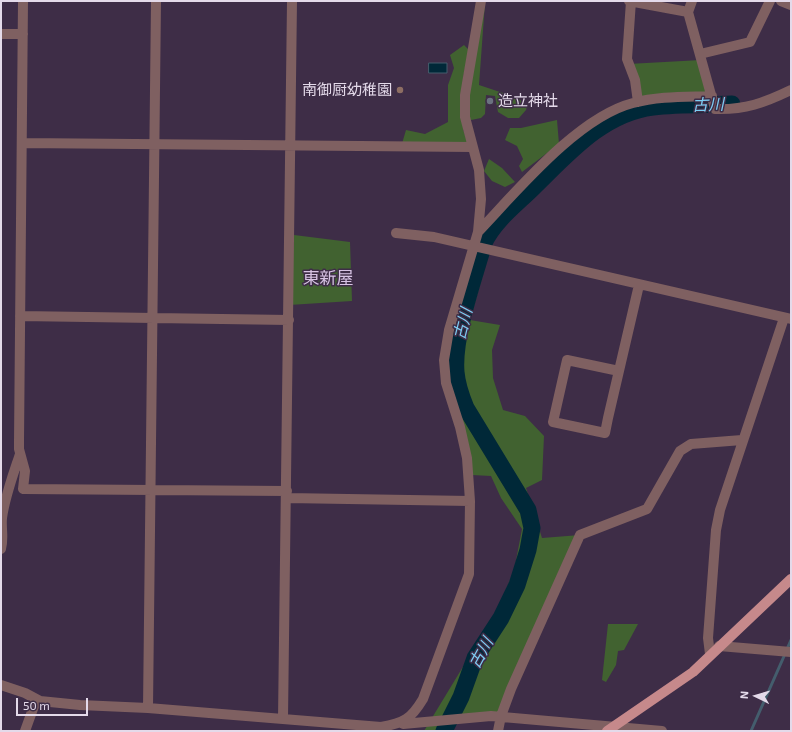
<!DOCTYPE html>
<html>
<head>
<meta charset="utf-8">
<style>
	body { margin:0 }
	#map { position:relative; width:792px; height:732px; overflow:hidden; background:#3e2d47; font-family:"Exo 2",sans-serif }
	canvas { display:block }
	.frame { position:absolute; inset:0; border:2px solid #e4daea; pointer-events:none }
	.north { position:absolute; left:736px; top:676px; width:40px; height:40px; -webkit-text-stroke:3px #3e2d47; paint-order:stroke; rotate:275deg; font-size:11px; font-weight:700; line-height:16px; text-align:center; color:#e4daea }
	.north::after { content:''; display:block; margin:auto; width:14px; height:18px; background:#e4daea; clip-path:polygon(50% 0,100% 100%,50% 72%,0 100%) }
	.scale { position:absolute; left:16px; top:698px; width:72px; height:18px; box-sizing:border-box; border:2px solid #e4daea; border-top:0; padding-left:5px; font-size:12px; line-height:14px; white-space:nowrap; color:#e4daea; -webkit-text-stroke:3px #3e2d47; paint-order:stroke }
</style>
</head>
<body>
<div id="map">
<canvas width="792" height="732"></canvas>
<div class="frame"></div>
<div class="north">N</div>
<div class="scale">50 m</div>
</div>
<script>
const ctx = document.querySelector('canvas').getContext('2d');
ctx.lineJoin = 'round';
function paint(path, color) { ctx.fillStyle = color; ctx.fill(path, 'evenodd'); }
function trace(path, color, width, dash) { ctx.strokeStyle = color; ctx.lineWidth = width; ctx.lineCap = dash ? 'butt' : 'round'; ctx.setLineDash(dash || []); ctx.stroke(path); }
function label(font, color, halo, rows, align = 'center') {
  ctx.font = font + ' "Exo 2","Noto Sans JP",sans-serif'; ctx.lineWidth = 3; ctx.setLineDash([]); ctx.textBaseline = 'middle'; ctx.strokeStyle = halo; ctx.fillStyle = color; for (const [text, x, y, turn = 0] of rows) {
    ctx.save(); ctx.translate(x, y); ctx.rotate((+turn || 0) * Math.PI / 180); ctx.textAlign = isNaN(turn) ? turn : align; if (halo) ctx.strokeText(text, 0, 0); ctx.fillText(text, 0, 0); ctx.restore();
  }
}
paint(new Path2D(`
	M 485,3 L 479,85 L 518,98 L 527,106 L 526,110 L 519,118 L 508,118 L 498,112 L 495,96 L 486,95 L 485,114 L 481,118 L 471,120 L 465,113 L 463,129 L 469,147 L 401,147 L 406,130 L 425,134 L 448,122 L 448,85 L 454,68 L 450,55 L 464,45 L 469,50 L 464,73 L 462,93 Z
	M 701,60 L 707,97 L 638,102 L 628,64 Z
	M 557,120 L 559,144 L 522,172 L 519,166 L 523,159 L 517,146 L 505,140 L 510,128 L 521,128 Z
	M 489,159 L 502,168 L 515,182 L 505,187 L 492,181 L 484,171 Z
	M 294,235 L 350,242 L 352,301 L 289,305 Z
	M 474,246 L 490,250 L 470,320 L 500,325 L 492,350 L 493,378 L 503,410 L 525,416 L 544,436 L 542,480 L 526,488 L 542,538 L 580,535 L 501,716 L 457,718 L 451,731 L 424,731 L 495,614 L 514,571 L 522,529 L 501,498 L 491,476 L 472,475 L 455,413 L 445,356 Z
	M 608,624 L 638,624 L 624,650 L 618,651 L 616,665 L 606,682 L 602,680 Z`), '#416230');
const water = new Path2D(`
	M 429,63 L 447,63 L 447,73 L 429,73 Z`);
paint(water, '#002838');
trace(water, '#445d6d', 1);
trace(new Path2D(`
	M 787,649 L 791,640
	M 751,731 L 785,654`), '#445d6d', 3);
trace(new Path2D(`
	M 444,731 L 461,697 L 475,658 L 501,618 L 517,585 L 528,550 L 532,528 L 528,510 L 466,408 C 461,396 457,384 456,372 C 453,336 474,279 484,243 C 494,221 517,204 534,187 C 568,154 603,113 653,107 C 679,104 706,105 732,104`), '#002838', 17);
trace(new Path2D(`
	M 23,1 L 19,441 L 19,449 L 25,471 L 23,489 L 287,491
	M 629,1 L 688,12
	M 631,1 L 627,59 L 635,80 L 638,102
	M 692,1 L 688,12 L 715,109 C 745,110 764,103 791,90
	M 781,1 L 791,5
	M 1,34 L 23,34
	M 700,54 L 750,42 L 770,1
	M 22,143 L 472,147
	M 478,232 C 517,191 578,117 633,103 C 659,96 685,97 712,96
	M 396,233 L 434,237 L 791,319
	M 20,316 L 289,320
	M 619,371 L 567,360 L 553,422 L 605,433 L 608,418 L 639,285
	M 287,498 L 470,501
	M 1,549 C 4,538 1,529 2,518 C 5,496 13,475 20,454
	M 719,646 L 791,652
	M 710,654 L 708,638 L 716,530 L 720,510 L 784,318
	M 1,685 L 25,693 L 40,701
	M 148,708 L 156,1
	M 283,719 L 292,1
	M 403,724 L 491,716 L 662,731
	M 25,731 L 34,706 L 40,701 L 80,705 L 148,708 L 381,727 C 404,723 411,719 423,699 L 469,574 L 470,501 L 467,458 L 460,427 L 446,383 L 444,360 L 449,330 L 478,232 L 481,199 L 479,170 L 465,117 L 465,95 L 481,1
	M 498,731 L 501,716 L 511,689 L 580,535 L 647,509 L 680,451 L 691,444 L 742,440`), '#7f6061', 10);
trace(new Path2D(`
	M 607,731 L 693,672 L 791,579`), '#c6898b', 10);
for (const [x, y, r, color] of [
	[400,90,4,"#8d6e63"],
	[490,101,4,"#6b7280"]
]) { const dot = new Path2D(); dot.arc(x, y, r, 0, 2 * Math.PI); ctx.fillStyle = color; ctx.fill(dot); trace(dot, '#3e2d47', 1.5); }
label('15px', '#e4daea', '#3e2d47', [
	["南御厨幼稚園",392,90],
	["造立神社",498,101,"left"]
], 'right');
label('italic 16px', '#7ecef4', '#3e2d47', [
	["古川",708,105,-2],
	["古川",463,324,-76],
	["古川",481,653,-61]
]);
label('17px', '#d7c3e4', '#3e2d47', [
	["東新屋",328,278]
]);
</script>
</body>
</html>
